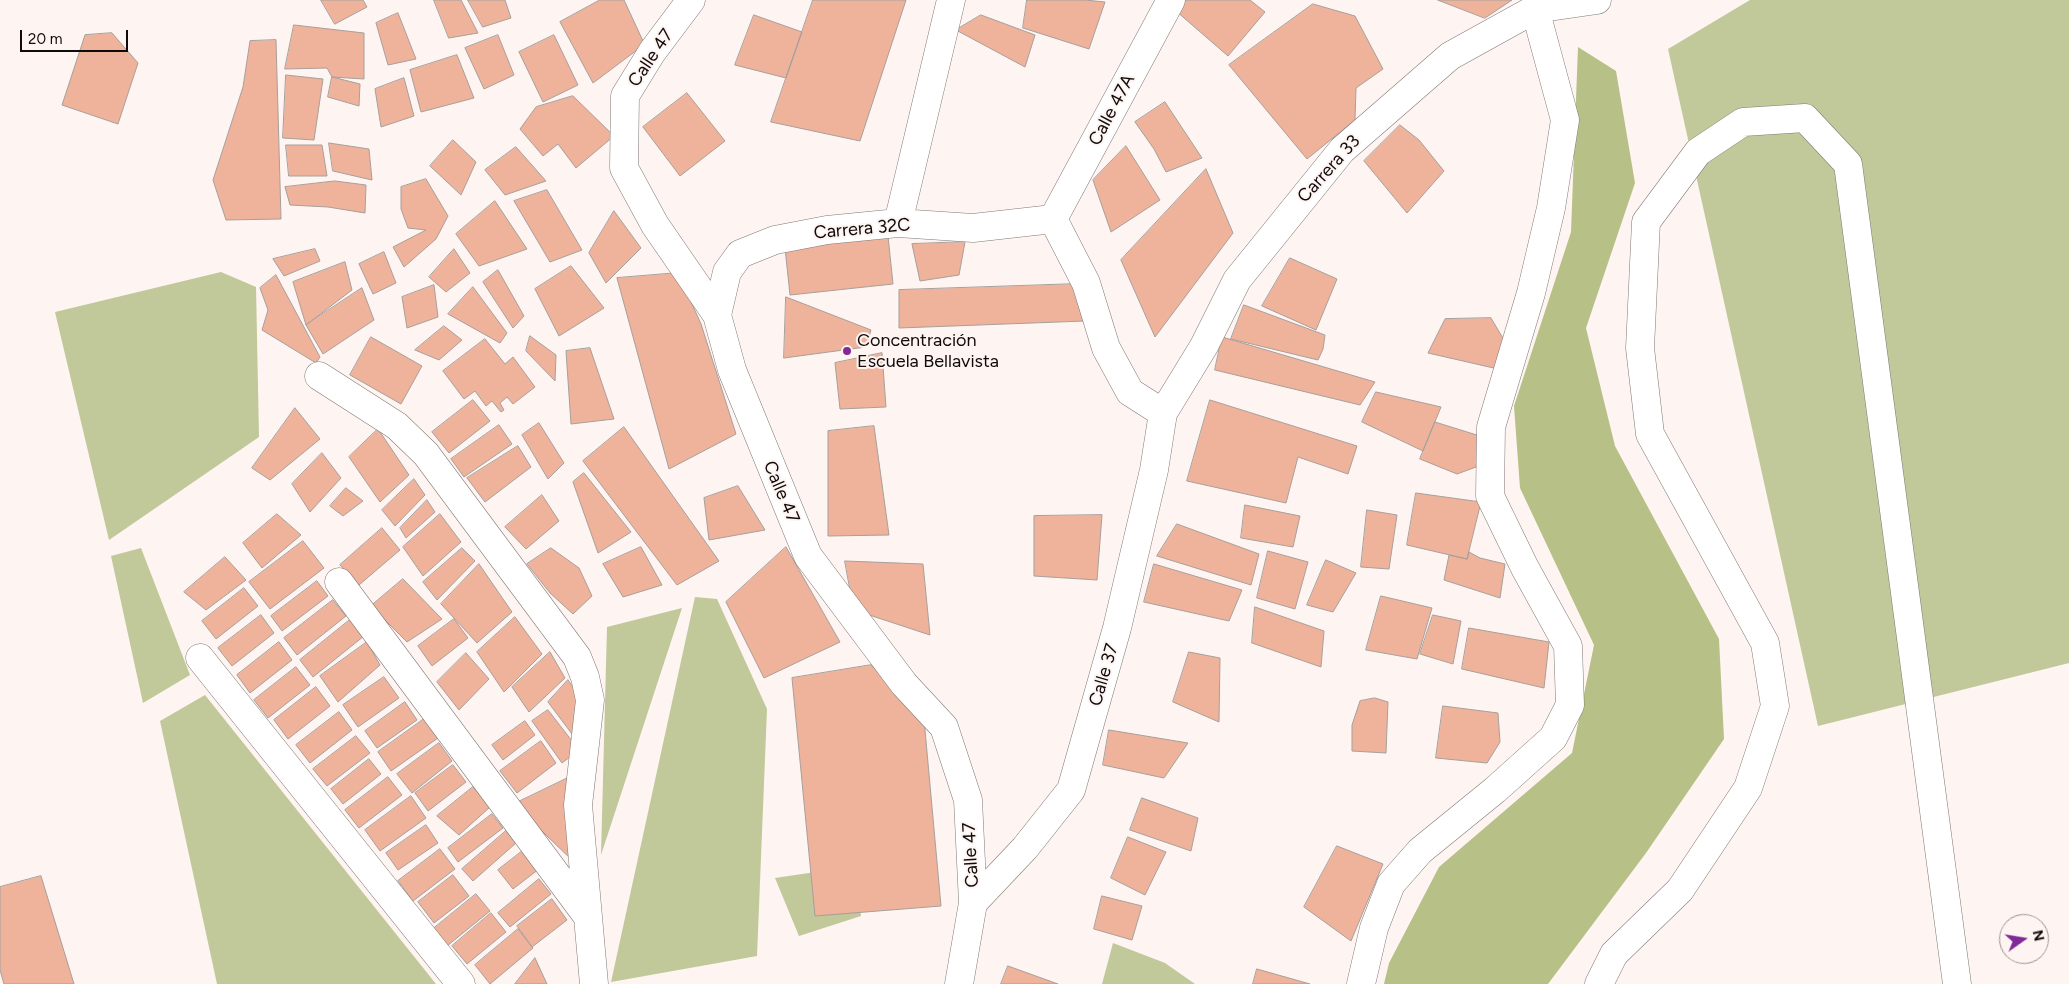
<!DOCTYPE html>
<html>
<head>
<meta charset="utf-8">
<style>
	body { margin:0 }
	#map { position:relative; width:2069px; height:984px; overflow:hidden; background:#fef4f1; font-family:Figtree,sans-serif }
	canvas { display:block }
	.north { position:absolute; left:1999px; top:914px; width:50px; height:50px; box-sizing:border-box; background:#fef4f1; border:1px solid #9e9795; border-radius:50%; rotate:77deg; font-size:14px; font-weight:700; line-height:20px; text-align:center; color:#0e0b0a }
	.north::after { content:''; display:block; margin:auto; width:18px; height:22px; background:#802997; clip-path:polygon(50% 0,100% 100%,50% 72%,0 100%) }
	.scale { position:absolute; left:20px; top:30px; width:108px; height:22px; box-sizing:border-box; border:2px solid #0e0b0a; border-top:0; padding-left:6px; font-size:15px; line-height:18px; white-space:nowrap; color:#0e0b0a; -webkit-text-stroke:4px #fef4f1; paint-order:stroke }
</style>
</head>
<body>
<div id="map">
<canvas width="2069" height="984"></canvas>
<div class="north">N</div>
<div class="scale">20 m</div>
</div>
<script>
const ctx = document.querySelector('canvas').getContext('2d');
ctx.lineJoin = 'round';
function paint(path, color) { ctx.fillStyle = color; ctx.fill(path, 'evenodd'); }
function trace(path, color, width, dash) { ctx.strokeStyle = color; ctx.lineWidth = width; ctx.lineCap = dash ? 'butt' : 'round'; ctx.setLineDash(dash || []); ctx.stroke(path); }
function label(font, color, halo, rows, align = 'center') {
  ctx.font = font + ' Figtree,sans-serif'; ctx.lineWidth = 4; ctx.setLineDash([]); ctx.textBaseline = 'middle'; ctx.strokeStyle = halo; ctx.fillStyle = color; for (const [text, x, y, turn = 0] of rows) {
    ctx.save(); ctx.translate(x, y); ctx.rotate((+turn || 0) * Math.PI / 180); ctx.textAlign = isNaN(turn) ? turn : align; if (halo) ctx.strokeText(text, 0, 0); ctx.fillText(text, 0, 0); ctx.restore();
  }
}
paint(new Path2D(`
	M 1750,0 L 2069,0 L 2069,663 L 1818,726 L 1668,49 Z
	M 221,272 L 256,287 L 259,437 L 109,540 L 55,312 Z
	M 141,548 L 190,675 L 143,703 L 111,556 Z
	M 695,597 L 717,599 L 767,709 L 757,956 L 611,982 Z
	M 682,608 L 601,855 L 607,627 Z
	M 205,695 L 436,984 L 217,984 L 160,721 Z
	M 856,866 L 861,916 L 799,936 L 775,878 Z
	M 1113,943 L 1165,963 L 1195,984 L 1102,984 Z`), '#c1c899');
paint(new Path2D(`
	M 1578,47 L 1616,71 L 1635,183 L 1586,328 L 1615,446 L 1719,639 L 1724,739 L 1646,853 L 1548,984 L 1384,984 L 1389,963 L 1439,867 L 1572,753 L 1594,645 L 1520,488 L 1514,406 L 1571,232 Z`), '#b7c086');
const building = new Path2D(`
	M 321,0 L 363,0 L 367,7 L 335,24 Z
	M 434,0 L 461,0 L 478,33 L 449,38 Z
	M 468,0 L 505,0 L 511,18 L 483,27 Z
	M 600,0 L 624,0 L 643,41 L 641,47 L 593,83 L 560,22 Z
	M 813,0 L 906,0 L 860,141 L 771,122 Z
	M 1027,0 L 1085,0 L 1105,2 L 1089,49 L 1023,28 Z
	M 1186,0 L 1250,0 L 1265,12 L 1228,56 L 1176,11 Z
	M 1438,0 L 1512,0 L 1485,18 Z
	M 1313,4 L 1355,16 L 1383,69 L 1356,88 L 1355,120 L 1307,159 L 1229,65 Z
	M 398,13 L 416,59 L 388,65 L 376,23 Z
	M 754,15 L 802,32 L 786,78 L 735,65 Z
	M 981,15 L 1035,35 L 1025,67 L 956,30 Z
	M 294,25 L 364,33 L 364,79 L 332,77 L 327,68 L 285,69 Z
	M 112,33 L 138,63 L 118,124 L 62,105 L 85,35 Z
	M 498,35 L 514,75 L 484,89 L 465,48 Z
	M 554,35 L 578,85 L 543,102 L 519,52 Z
	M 276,40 L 281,219 L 226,220 L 213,180 L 243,87 L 250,41 Z
	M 457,55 L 474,98 L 421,112 L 410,70 Z
	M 286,75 L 323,79 L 314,140 L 283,138 Z
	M 332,77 L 360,84 L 359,106 L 328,97 Z
	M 404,78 L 414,116 L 381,127 L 375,89 Z
	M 687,93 L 725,141 L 680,176 L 643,127 Z
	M 573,96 L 614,136 L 576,168 L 558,144 L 543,156 L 520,129 L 536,107 Z
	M 1165,102 L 1202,158 L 1166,172 L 1154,149 L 1135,122 Z
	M 1400,125 L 1419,140 L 1444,171 L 1407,213 L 1364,161 Z
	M 453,140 L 476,162 L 461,195 L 430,166 Z
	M 329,143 L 369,149 L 372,180 L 333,171 Z
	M 286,145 L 322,145 L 327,176 L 289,176 Z
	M 1126,146 L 1160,200 L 1111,232 L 1093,180 Z
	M 516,147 L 546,181 L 505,195 L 485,170 Z
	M 1206,169 L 1233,233 L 1155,337 L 1121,260 Z
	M 426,179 L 448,216 L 436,239 L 404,267 L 393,247 L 426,230 L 408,228 L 401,209 L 401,187 Z
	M 335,181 L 366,185 L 365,213 L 328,207 L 290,205 L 285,187 Z
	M 547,190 L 582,250 L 550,262 L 514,201 Z
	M 495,201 L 527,249 L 479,266 L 456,234 Z
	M 614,211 L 641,248 L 606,283 L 589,253 Z
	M 888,236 L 893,284 L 790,295 L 785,248 Z
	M 965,242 L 959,275 L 920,281 L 912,244 Z
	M 315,249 L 320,261 L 284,276 L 273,259 Z
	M 454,249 L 470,273 L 446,292 L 429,277 Z
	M 384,252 L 396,283 L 373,294 L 359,264 Z
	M 1290,258 L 1337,279 L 1316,330 L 1262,306 Z
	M 345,262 L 352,290 L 306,325 L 293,282 Z
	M 571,266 L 604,308 L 559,336 L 535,289 Z
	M 498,270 L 524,316 L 513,328 L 483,282 Z
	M 678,273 L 701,324 L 736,434 L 669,469 L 617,278 Z
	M 276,275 L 320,357 L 316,363 L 262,330 L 268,310 L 260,288 Z
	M 1077,284 L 1085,321 L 899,328 L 899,290 Z
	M 434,285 L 438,317 L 407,328 L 402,297 Z
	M 473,287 L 507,333 L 500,343 L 448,314 Z
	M 362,288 L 374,320 L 323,354 L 306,325 Z
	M 786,297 L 871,330 L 866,347 L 784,358 Z
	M 1244,305 L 1325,335 L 1323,349 L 1318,360 L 1231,339 Z
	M 1491,318 L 1504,340 L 1498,369 L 1428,353 L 1445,319 Z
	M 444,326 L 462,340 L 439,360 L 415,350 Z
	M 530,336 L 556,355 L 555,381 L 526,351 Z
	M 371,337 L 422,366 L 401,404 L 350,375 Z
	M 1222,337 L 1375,382 L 1360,405 L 1215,370 Z
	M 485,339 L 505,364 L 513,357 L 535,387 L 513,404 L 507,397 L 500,403 L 504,410 L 501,412 L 492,401 L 486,406 L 475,391 L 464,399 L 443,371 Z
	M 590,348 L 614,419 L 571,424 L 566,351 Z
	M 882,353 L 886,407 L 840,409 L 835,363 Z
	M 1376,392 L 1441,407 L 1423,451 L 1362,422 Z
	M 473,400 L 490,421 L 449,453 L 432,432 Z
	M 1210,400 L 1357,446 L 1348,474 L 1298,457 L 1286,503 L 1187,481 Z
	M 295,408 L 320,439 L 270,480 L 252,468 Z
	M 1435,422 L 1480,436 L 1476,467 L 1457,474 L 1420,459 Z
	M 539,423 L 564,463 L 548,479 L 522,435 Z
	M 499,425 L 512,444 L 464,477 L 451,459 Z
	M 874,426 L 889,535 L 828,536 L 828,431 Z
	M 624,427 L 719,561 L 677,585 L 583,461 Z
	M 378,429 L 409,475 L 380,502 L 349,457 Z
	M 518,446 L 531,467 L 485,502 L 467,478 Z
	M 322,453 L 341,478 L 310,512 L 292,484 Z
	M 584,473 L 631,532 L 598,553 L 573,482 Z
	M 414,479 L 425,495 L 395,526 L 382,510 Z
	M 738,486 L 765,530 L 709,540 L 704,498 Z
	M 346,488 L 363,501 L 343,516 L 330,506 Z
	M 1416,493 L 1481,502 L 1467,559 L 1407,545 Z
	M 542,495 L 559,521 L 526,549 L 505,527 Z
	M 427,500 L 435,512 L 406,538 L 400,528 Z
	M 1245,505 L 1300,516 L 1293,547 L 1241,538 Z
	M 1367,510 L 1397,515 L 1389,569 L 1361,567 Z
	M 277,514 L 301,535 L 262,568 L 243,543 Z
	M 440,514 L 461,542 L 423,576 L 403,547 Z
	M 1102,515 L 1097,580 L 1034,576 L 1034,516 Z
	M 1177,524 L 1259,554 L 1251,585 L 1157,556 Z
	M 382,528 L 400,550 L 359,585 L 340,565 Z
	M 303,541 L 324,568 L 270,609 L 249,582 Z
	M 641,547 L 662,585 L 623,597 L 603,564 Z
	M 786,547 L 840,642 L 764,678 L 726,602 Z
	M 462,548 L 475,561 L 437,600 L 423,582 Z
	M 551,548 L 579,568 L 592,596 L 573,614 L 550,593 L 527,564 Z
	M 1268,551 L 1308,562 L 1295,609 L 1257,598 Z
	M 1469,552 L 1480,558 L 1505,564 L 1500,598 L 1444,580 L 1449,555 L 1467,559 Z
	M 225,557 L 246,580 L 206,610 L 184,592 Z
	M 1326,560 L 1356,573 L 1333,612 L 1307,605 Z
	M 845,561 L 923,564 L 930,635 L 854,610 Z
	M 479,564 L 512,612 L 477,643 L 441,604 Z
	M 1154,564 L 1242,590 L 1229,621 L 1144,602 Z
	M 403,579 L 442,619 L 407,642 L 371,606 Z
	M 317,581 L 328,596 L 282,631 L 271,616 Z
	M 244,588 L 258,606 L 216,639 L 202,621 Z
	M 1381,596 L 1432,608 L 1417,659 L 1366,650 Z
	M 333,600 L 346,616 L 297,655 L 284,638 Z
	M 1255,607 L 1324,631 L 1321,667 L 1252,643 Z
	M 261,615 L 274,633 L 232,666 L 218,648 Z
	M 1433,615 L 1461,621 L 1453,664 L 1420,654 Z
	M 515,617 L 542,654 L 504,692 L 477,652 Z
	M 351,619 L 364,636 L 313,677 L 300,660 Z
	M 454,619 L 468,638 L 432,666 L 418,646 Z
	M 1469,628 L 1549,642 L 1544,688 L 1462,669 Z
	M 279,642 L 292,660 L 250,693 L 237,675 Z
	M 367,642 L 380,665 L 338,702 L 320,676 Z
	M 550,652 L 565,678 L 529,712 L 512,687 Z
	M 1189,652 L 1220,658 L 1219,722 L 1173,702 Z
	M 466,653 L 489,679 L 459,710 L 437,682 Z
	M 871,665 L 924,719 L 941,906 L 815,916 L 792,678 Z
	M 296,667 L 310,685 L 268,718 L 254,700 Z
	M 384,677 L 399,698 L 358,727 L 343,705 Z
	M 568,680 L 587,706 L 575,738 L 548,702 Z
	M 316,687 L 330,706 L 288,739 L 274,720 Z
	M 1375,698 L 1388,702 L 1386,753 L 1352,751 L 1352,725 L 1360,701 Z
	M 405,702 L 417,720 L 377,748 L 365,731 Z
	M 1443,706 L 1498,713 L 1500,742 L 1487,763 L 1436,758 Z
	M 548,710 L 579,750 L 562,763 L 532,721 Z
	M 339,712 L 352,730 L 310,763 L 296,745 Z
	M 424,719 L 438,738 L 391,771 L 378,752 Z
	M 525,721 L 535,735 L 503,760 L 492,745 Z
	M 1109,730 L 1188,743 L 1164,778 L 1103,765 Z
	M 356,736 L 370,753 L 327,786 L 313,769 Z
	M 541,741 L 556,763 L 517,793 L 500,771 Z
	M 439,743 L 452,761 L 412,793 L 397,774 Z
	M 369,759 L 381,774 L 343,804 L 331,789 Z
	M 453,765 L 466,782 L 428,811 L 415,793 Z
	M 572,776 L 575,863 L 514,804 Z
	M 388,777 L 402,795 L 359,828 L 345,810 Z
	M 473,787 L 490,807 L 459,835 L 437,816 Z
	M 411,796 L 426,818 L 380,851 L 365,830 Z
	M 1142,798 L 1198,818 L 1191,851 L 1130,830 Z
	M 492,814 L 503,828 L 458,862 L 448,848 Z
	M 426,825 L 438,843 L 398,870 L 386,853 Z
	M 506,831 L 516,843 L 473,881 L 462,869 Z
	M 1128,837 L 1166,852 L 1145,895 L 1111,878 Z
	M 1337,846 L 1383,864 L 1351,941 L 1304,907 Z
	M 440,849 L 455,869 L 413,901 L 398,881 Z
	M 525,849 L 539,869 L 513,889 L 498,870 Z
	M 453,875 L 469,896 L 434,923 L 418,902 Z
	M 41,876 L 74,984 L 4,984 L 0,970 L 0,887 Z
	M 539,879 L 551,894 L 510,927 L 498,913 Z
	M 476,894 L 490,911 L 447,946 L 433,929 Z
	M 1102,896 L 1142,906 L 1132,940 L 1094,929 Z
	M 552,899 L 567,920 L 532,947 L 517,926 Z
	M 491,913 L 506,932 L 467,964 L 452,946 Z
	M 518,929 L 533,948 L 490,984 L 475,965 Z
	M 535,958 L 547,984 L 515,984 Z
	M 1008,966 L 1058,984 L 1001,984 Z
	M 1257,969 L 1310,984 L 1253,984 Z`);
paint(building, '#efb29b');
trace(building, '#a79f9b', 1);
const street = new Path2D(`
	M 691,0 L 652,52 L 625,96 L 624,168 L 655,225 L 717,315 L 732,370 L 808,556 L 904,684 L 944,727 L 968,800 L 973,903 L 959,984
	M 1053,219 L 1171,0
	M 1053,219 L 1086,283 L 1106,348 L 1130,392 L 1163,413
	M 898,223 L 951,0
	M 717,315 L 727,272 L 740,254 L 775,240 L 827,230 L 898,223 L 973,228 L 1053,219
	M 319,376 L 397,426 L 426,454 L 577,657 L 585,677 L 590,700 L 578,805 L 594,984
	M 339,582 L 588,917
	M 200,658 L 461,984
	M 973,903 L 1025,848 L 1071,790 L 1117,628 L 1154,470 L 1163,413 L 1204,346 L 1237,280 L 1342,150 L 1450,56 L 1535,9 L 1597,0
	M 1361,984 L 1374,928 L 1391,884 L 1420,851 L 1495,790 L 1553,738 L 1570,705 L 1568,646 L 1525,568 L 1490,496 L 1491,427 L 1531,293 L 1551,208 L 1565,120 L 1535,9
	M 1599,984 L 1614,954 L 1680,890 L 1748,788 L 1775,706 L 1765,643 L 1650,434 L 1640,348 L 1646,222 L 1698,152 L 1743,122 L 1805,118 L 1848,164 L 1957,984`);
trace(street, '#817976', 29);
trace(street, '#fff', 28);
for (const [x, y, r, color] of [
	[847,351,5,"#802997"]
]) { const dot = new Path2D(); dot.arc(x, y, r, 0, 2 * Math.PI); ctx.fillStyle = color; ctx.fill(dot); trace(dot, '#fef4f1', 2); }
label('18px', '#0e0b0a', '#fef4f1', [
	["Calle 47",651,58,-56],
	["Calle 47A",1112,110,-62],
	["Carrera 33",1329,169,-48],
	["Carrera 32C",862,229,-5],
	["Calle 47",781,492,67],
	["Calle 37",1104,675,-74],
	["Calle 47",971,855,-93]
]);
label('18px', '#0e0b0a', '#fef4f1', [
	["Concentración",857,341],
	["Escuela Bellavista",857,362]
], 'left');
</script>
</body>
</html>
